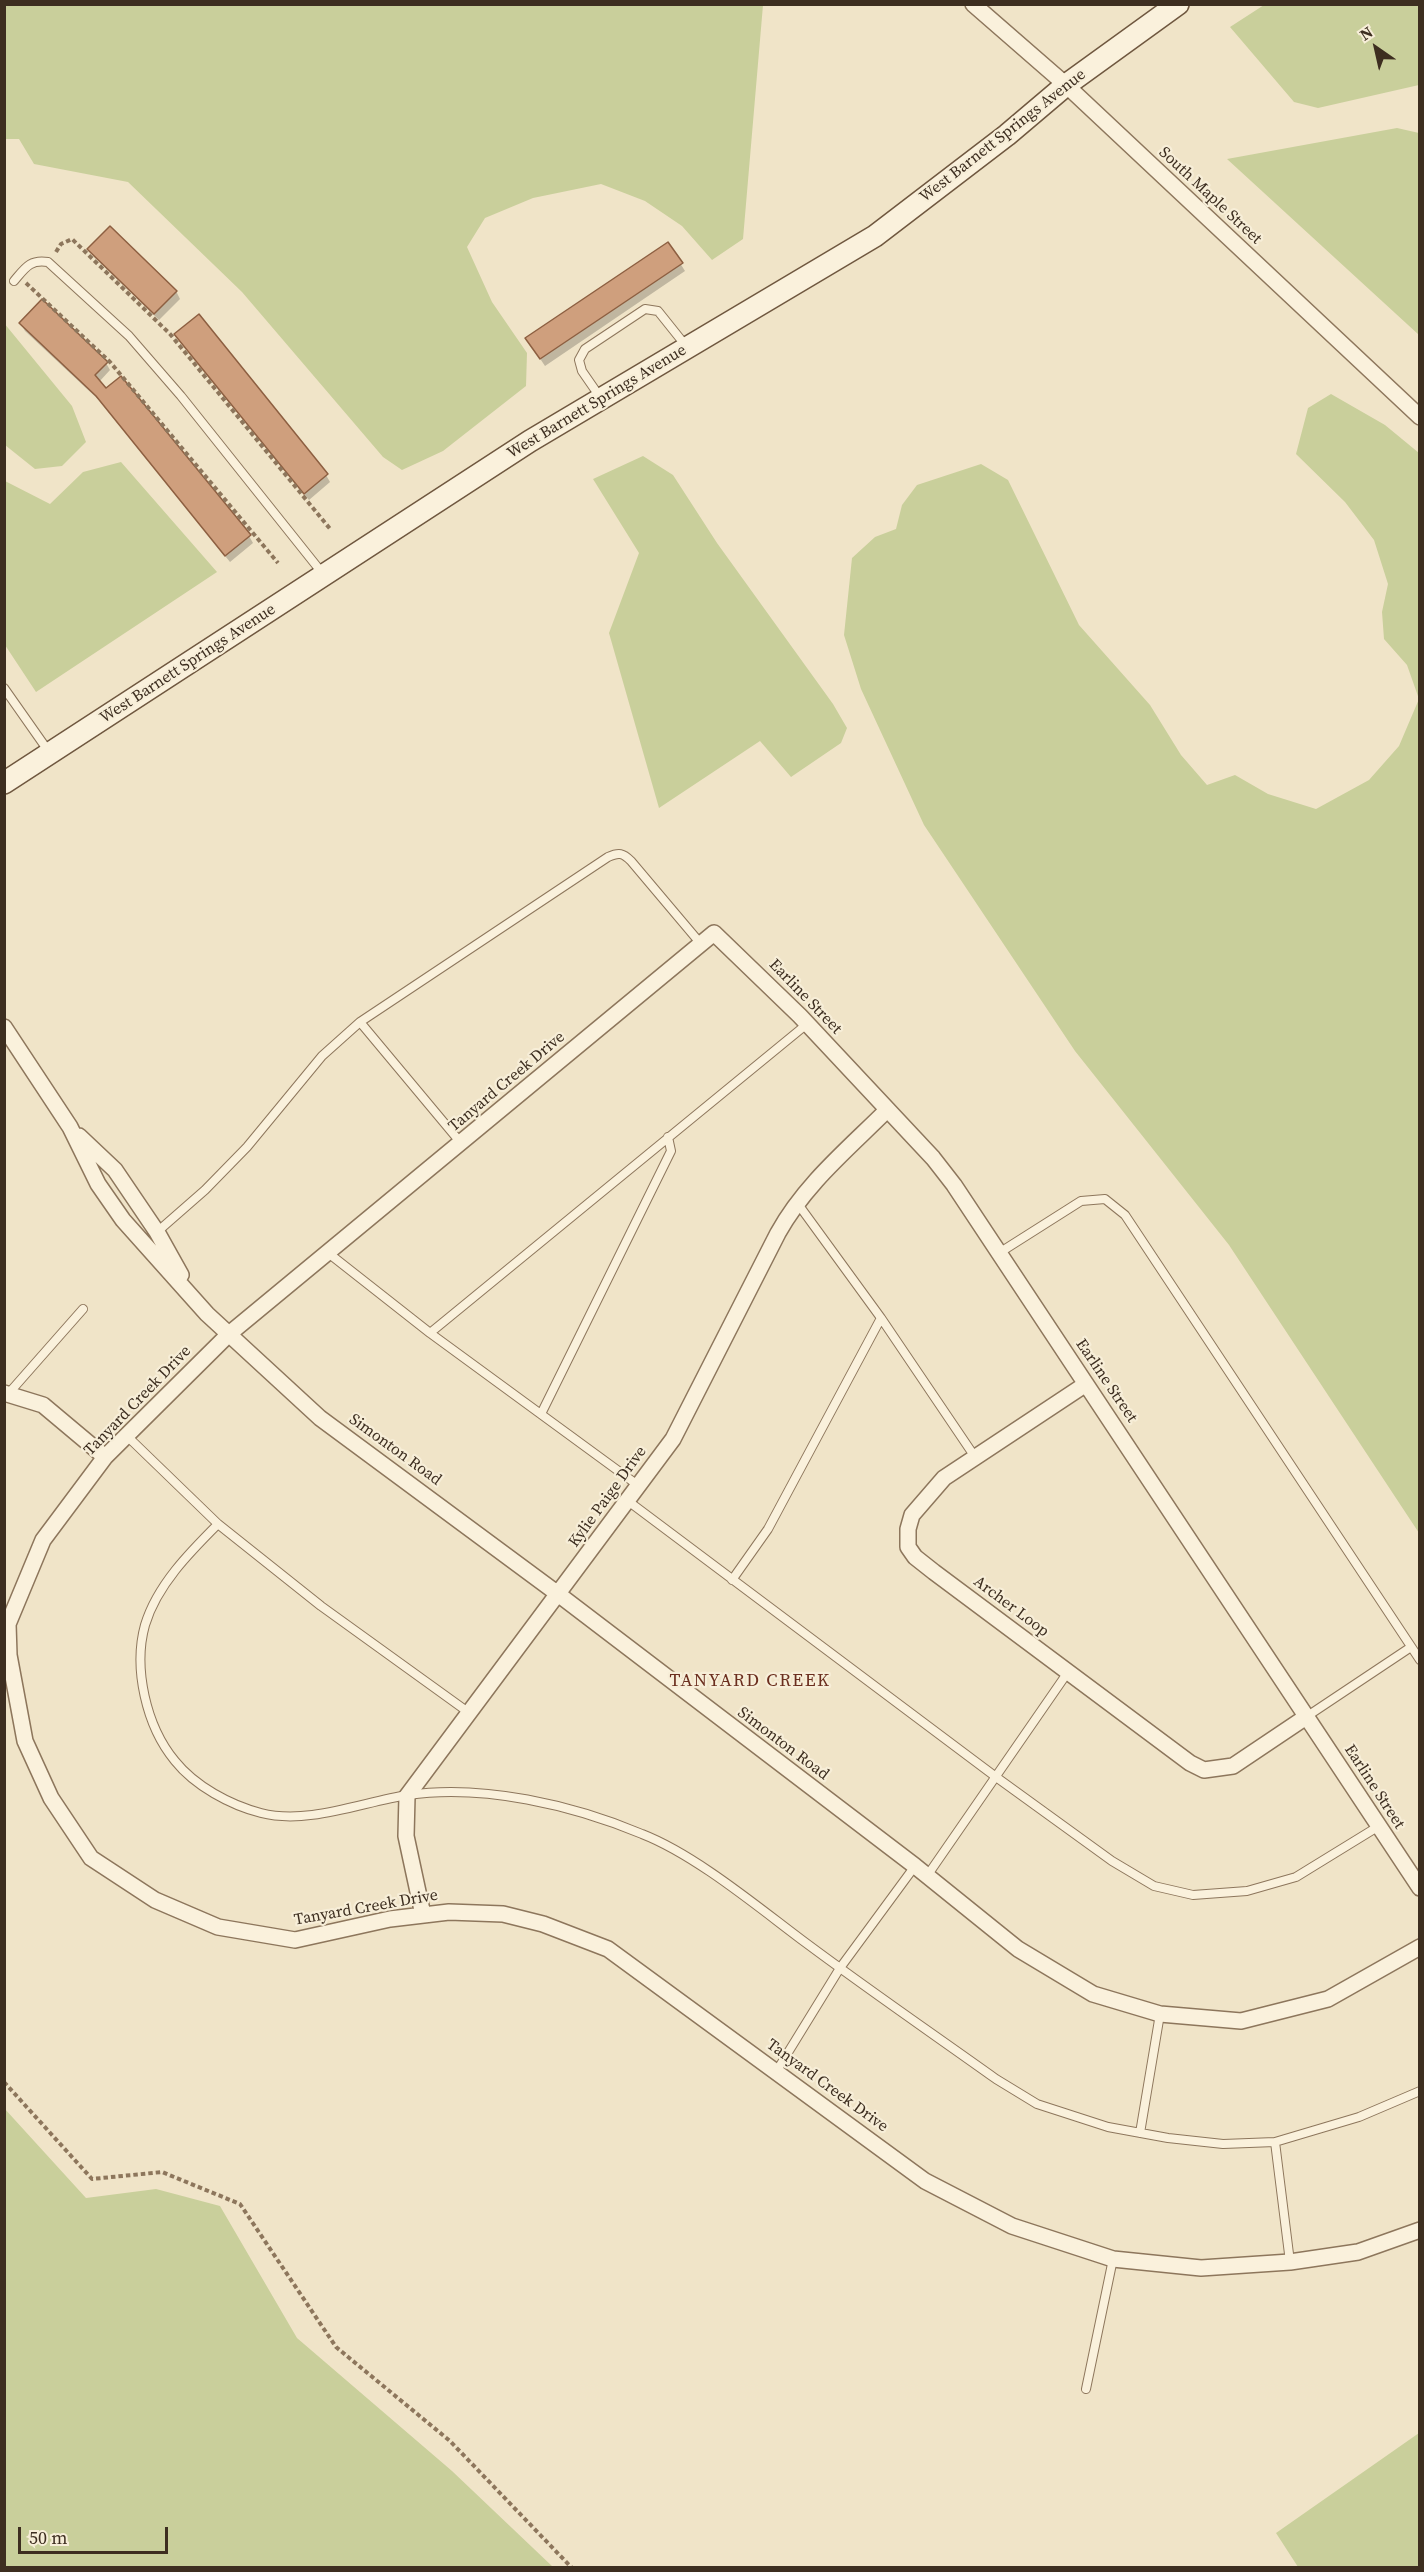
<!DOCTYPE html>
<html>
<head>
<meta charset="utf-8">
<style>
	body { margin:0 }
	#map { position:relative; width:1424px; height:2572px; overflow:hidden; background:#f0e4c8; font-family:"Source Serif 4",serif }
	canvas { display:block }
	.frame { position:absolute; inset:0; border:6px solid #3d2e20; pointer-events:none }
	.north { position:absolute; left:1346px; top:18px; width:60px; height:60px; -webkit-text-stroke:4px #f7eed8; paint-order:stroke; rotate:326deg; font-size:16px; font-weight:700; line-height:24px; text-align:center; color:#3d2e20 }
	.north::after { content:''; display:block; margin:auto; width:21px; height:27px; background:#3d2e20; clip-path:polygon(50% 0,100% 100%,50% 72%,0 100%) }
	.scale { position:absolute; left:18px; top:2527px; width:150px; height:27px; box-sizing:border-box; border:3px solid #3d2e20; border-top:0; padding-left:8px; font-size:18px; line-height:21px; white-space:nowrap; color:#3d2e20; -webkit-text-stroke:4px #f7eed8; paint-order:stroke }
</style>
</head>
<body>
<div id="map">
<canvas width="1424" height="2572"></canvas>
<div class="frame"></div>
<div class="north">N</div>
<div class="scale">50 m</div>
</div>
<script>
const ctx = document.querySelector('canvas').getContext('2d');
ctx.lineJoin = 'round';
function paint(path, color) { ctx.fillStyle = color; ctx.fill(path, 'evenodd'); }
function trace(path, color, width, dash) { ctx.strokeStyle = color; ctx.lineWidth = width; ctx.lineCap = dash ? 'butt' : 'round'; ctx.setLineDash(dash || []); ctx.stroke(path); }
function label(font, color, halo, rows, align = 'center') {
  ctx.font = font + ' "Source Serif 4",serif'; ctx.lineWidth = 4.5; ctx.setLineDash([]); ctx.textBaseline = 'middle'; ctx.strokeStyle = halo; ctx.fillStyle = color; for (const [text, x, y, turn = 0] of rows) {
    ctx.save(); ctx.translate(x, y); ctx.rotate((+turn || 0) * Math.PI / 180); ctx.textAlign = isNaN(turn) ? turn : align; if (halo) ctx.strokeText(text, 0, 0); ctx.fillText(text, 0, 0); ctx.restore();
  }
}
paint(new Path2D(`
	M 5,4 L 763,5 L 743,239 L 712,260 L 682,226 L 645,201 L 601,184 L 533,198 L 485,218 L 467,247 L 492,302 L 527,353 L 526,386 L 443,451 L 402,470 L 383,457 L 242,292 L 128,182 L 34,164 L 19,139 L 5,139 Z
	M 1264,5 L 1419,5 L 1419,85 L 1318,108 L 1294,102 L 1230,27 Z
	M 1397,128 L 1419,133 L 1419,335 L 1227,159 Z
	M 4,323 L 72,406 L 86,442 L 62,466 L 35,469 L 5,445 Z
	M 1331,394 L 1385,425 L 1419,453 L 1419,1533 L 1229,1245 L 1075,1051 L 924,825 L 861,689 L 844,635 L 852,558 L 875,537 L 896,529 L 902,505 L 917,485 L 981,464 L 1008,480 L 1079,625 L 1150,705 L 1181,755 L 1207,785 L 1235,775 L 1268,794 L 1316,809 L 1369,780 L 1399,746 L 1419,699 L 1407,665 L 1384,639 L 1382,612 L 1388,584 L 1374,540 L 1345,502 L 1296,454 L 1308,408 Z
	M 643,456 L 673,475 L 717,543 L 833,704 L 847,728 L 841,743 L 791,777 L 760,741 L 659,808 L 609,633 L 639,553 L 593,479 Z
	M 121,462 L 217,572 L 36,692 L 5,645 L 5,481 L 50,504 L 83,472 Z
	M 4,2108 L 86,2198 L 156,2189 L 220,2206 L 297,2338 L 452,2471 L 553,2567 L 5,2567 Z
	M 1419,2433 L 1419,2567 L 1298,2567 L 1276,2533 Z`), '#c9cf9b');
paint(new Path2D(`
	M 668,244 L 685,271 L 545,366 L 531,345 Z
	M 89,249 L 176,291 L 180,299 L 159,320 L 93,256 Z
	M 21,324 L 106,363 L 110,370 L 99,382 L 249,536 L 253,543 L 230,562 L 102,403 L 25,331 Z
	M 176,334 L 326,475 L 330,482 L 309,500 Z`), '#0003');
const building = new Path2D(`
	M 110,226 L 177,291 L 154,314 L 87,249 Z
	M 668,242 L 683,263 L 540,359 L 525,338 Z
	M 42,299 L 108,362 L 95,375 L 106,388 L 121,376 L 251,535 L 225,556 L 96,396 L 19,323 Z
	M 199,314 L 328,474 L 304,494 L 174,334 Z`);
paint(building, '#cf9f7d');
trace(building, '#8d5f41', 1.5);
const lane = new Path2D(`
	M 14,281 C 25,268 30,259 48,262 L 129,336 L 181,396 L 323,574
	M 600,397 L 582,371 L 579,360 L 585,349 L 645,309 L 658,311 L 686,346
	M 4,688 L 49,752
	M 360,1022 L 461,1143
	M 798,1204 L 881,1318 L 975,1457
	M 157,1232 L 205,1190 L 247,1147 L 322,1056 L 360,1022 L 608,857 C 619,852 623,853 631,861 L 701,944
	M 327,1252 L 430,1333 L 639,1486
	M 999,1253 L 1081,1201 L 1105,1199 L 1125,1215 L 1420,1660
	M 430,1333 L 807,1024
	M 9,1393 L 83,1309
	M 541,1414 L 671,1151 L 668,1137
	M 127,1436 L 218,1524 L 321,1606 L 468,1712
	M 628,1501 L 996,1777 L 1112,1861 L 1154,1886 L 1193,1895 L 1247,1891 L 1296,1877 L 1379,1826
	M 218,1524 C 190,1552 157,1585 145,1625 C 133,1668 146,1726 175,1761 C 195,1786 230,1805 261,1813 C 308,1825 362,1802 408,1795 C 483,1784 573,1805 642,1834 C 696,1855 759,1908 806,1943 C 869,1990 933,2034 996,2079 L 1037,2104 L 1108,2127 L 1168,2138 L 1223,2144 L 1275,2142 L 1359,2117 L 1420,2091
	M 732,1580 L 768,1529 L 881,1318
	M 1306,1717 L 1411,1647
	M 927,1876 L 1068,1672
	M 776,2072 L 840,1968 L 915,1866
	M 1140,2133 L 1160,2014
	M 1275,2142 L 1290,2262
	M 1086,2389 L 1113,2259`);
const street = new Path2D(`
	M 973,4 L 1066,85 L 1420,417
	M 4,1027 L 70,1127 L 98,1184 L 123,1220 L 207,1314 L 320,1418 L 558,1594 L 915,1866 L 1018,1949 L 1093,1994 L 1160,2014 L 1241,2021 L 1328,1999 L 1420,1947
	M 79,1136 L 115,1170 L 157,1232 L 181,1275
	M 1086,1384 L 944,1478 L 912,1515 L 908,1529 L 908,1547 L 915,1557 L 934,1572 L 1190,1763 L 1204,1770 L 1233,1766 L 1306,1717
	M 4,1393 L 43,1405 L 105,1457
	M 1420,1888 L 954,1185 L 933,1158 L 800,1016 L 714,933 L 229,1334 L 105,1457 L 43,1540 L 8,1624 L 9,1655 L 25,1741 L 51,1798 L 91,1858 L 155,1900 L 218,1927 L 295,1940 L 390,1919 L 449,1912 L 503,1914 L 543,1924 L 608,1949 L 925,2181 L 1012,2226 L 1113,2259 L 1201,2268 L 1290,2262 L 1358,2252 L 1420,2230
	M 423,1915 L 406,1836 L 407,1796 L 673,1439 L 778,1233 C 805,1184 848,1149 887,1110`);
const secondary = new Path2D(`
	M 4,783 L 530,441 L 875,236 L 1007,135 L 1066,85 L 1178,4`);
trace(lane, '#8d765c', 10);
trace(street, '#8d765c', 18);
trace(secondary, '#6f573f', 24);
trace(new Path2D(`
	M 56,252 L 61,244 L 72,239 L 170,334 L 331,530
	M 26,283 L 110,362 L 278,563
	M 4,2082 L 92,2179 L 162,2172 L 240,2204 L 336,2347 L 450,2441 L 572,2568`), '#8d765c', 4, [4.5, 3]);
trace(lane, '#faf1dc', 8);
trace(street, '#faf1dc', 15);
trace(secondary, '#faf1dc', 21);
label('16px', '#3d2e20', '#f7eed8', [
	["West Barnett Springs Avenue",1003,136,-38],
	["South Maple Street",1210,196,43],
	["West Barnett Springs Avenue",597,402,-31],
	["West Barnett Springs Avenue",188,664,-33],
	["Earline Street",805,997,46],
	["Tanyard Creek Drive",507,1082,-40],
	["Earline Street",1106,1381,56],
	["Tanyard Creek Drive",138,1401,-46],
	["Simonton Road",395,1450,36],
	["Kylie Paige Drive",608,1497,-54],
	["Archer Loop",1011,1607,37],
	["Simonton Road",783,1744,37],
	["Earline Street",1374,1787,57],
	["Tanyard Creek Drive",366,1908,-10],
	["Tanyard Creek Drive",827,2086,36]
]);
ctx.letterSpacing = '1.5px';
label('18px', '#6b2e1e', '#f7eed8', [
	["TANYARD CREEK",750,1681]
]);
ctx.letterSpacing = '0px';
</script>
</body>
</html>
